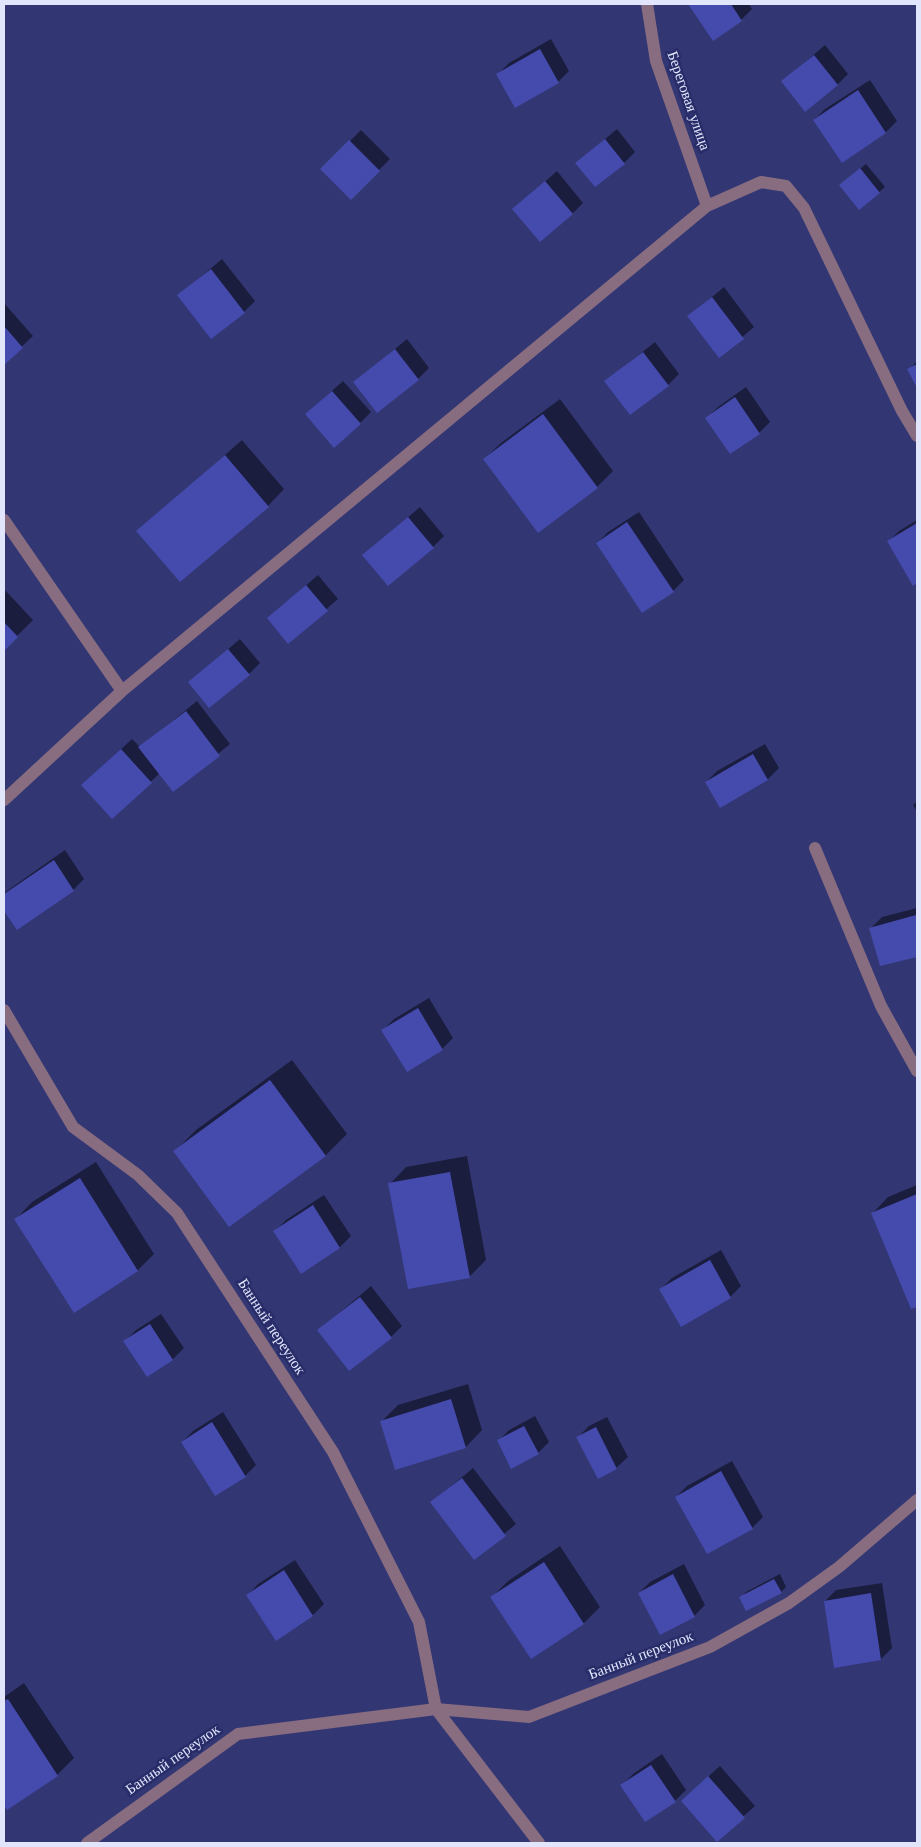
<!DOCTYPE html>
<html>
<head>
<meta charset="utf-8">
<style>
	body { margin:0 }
	#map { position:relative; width:921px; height:1847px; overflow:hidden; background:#323774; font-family:"Times New Roman",serif }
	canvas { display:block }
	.frame { position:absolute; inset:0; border:5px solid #e1e6fc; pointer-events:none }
</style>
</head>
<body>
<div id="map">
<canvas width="921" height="1847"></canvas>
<div class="frame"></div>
</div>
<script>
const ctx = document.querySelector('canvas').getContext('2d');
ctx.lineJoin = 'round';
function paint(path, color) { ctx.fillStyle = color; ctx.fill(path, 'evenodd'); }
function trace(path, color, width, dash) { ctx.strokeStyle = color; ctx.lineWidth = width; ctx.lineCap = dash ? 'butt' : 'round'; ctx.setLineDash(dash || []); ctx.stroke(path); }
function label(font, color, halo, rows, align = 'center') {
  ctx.font = font + ' "Times New Roman",serif'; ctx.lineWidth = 5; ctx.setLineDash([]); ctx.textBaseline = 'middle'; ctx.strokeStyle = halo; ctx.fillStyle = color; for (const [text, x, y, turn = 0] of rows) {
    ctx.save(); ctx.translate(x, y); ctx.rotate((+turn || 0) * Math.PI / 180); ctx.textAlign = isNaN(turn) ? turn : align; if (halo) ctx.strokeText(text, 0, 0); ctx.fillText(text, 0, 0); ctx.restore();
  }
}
paint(new Path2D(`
	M 690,4 L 749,4 L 752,9 L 741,20 L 713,39 Z
	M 551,39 L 569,71 L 558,82 L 498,74 L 509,63 Z
	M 825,45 L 848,74 L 837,85 L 783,81 Z
	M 870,80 L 897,121 L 886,132 L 842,161 L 814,120 L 825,109 Z
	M 617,129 L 635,152 L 624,163 L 577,163 Z
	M 361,130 L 390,159 L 351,198 L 322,169 Z
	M 866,164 L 885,187 L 879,192 L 846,180 Z
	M 557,171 L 583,203 L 572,214 L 514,209 Z
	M 222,259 L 255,301 L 244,312 L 179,295 Z
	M 724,287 L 754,327 L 720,356 L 689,316 Z
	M 4,303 L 33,336 L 4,363 Z
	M 407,339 L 429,368 L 418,379 L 355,382 Z
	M 655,342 L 679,374 L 668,385 L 606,381 Z
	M 917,361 L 917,385 L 909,370 Z
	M 343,381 L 371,412 L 360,423 L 306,414 Z
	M 746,387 L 770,422 L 759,433 L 707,418 L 718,407 Z
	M 560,399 L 613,471 L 597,487 L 484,459 L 501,443 Z
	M 242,440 L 284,489 L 268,506 L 138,531 Z
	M 420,507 L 444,536 L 433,547 L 364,555 Z
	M 639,512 L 684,580 L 673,591 L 597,543 L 608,532 Z
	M 917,520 L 917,582 L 914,584 L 888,542 L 899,531 Z
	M 318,575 L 338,599 L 288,642 L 268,618 Z
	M 4,589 L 33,620 L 4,649 Z
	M 240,639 L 260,663 L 249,674 L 190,682 Z
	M 197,701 L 230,744 L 173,791 L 160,773 L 112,818 L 94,774 L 132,739 L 140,747 Z
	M 765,744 L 779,768 L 768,779 L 720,806 L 706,782 L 717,771 Z
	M 917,801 L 917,812 L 913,805 Z
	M 65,850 L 84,879 L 73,890 L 17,928 L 4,908 L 4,893 Z
	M 917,908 L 917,955 L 881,965 L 871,928 L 882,917 Z
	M 429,998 L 453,1038 L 442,1049 L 407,1070 L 383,1030 L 394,1019 Z
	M 292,1060 L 347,1134 L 326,1155 L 229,1225 L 175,1151 L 196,1130 Z
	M 467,1156 L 486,1260 L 469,1277 L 390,1184 L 406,1167 Z
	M 96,1162 L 154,1254 L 138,1270 L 74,1311 L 16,1219 L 32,1202 Z
	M 917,1185 L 917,1305 L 912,1308 L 872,1214 L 888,1197 Z
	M 324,1195 L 351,1236 L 340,1247 L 301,1272 L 275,1231 L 286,1220 Z
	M 721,1250 L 741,1286 L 730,1297 L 661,1289 L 672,1278 Z
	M 371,1286 L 402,1326 L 391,1337 L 319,1330 Z
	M 161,1314 L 184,1348 L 173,1359 L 147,1376 L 125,1341 L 136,1330 Z
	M 468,1384 L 482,1430 L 466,1447 L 396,1469 L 381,1422 L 398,1405 Z
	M 223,1412 L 256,1465 L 245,1476 L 182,1442 L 193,1431 Z
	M 535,1416 L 549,1442 L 538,1453 L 498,1441 L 509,1430 Z
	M 607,1417 L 628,1457 L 616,1468 L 578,1437 L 589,1426 Z
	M 732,1461 L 763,1517 L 752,1528 L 676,1497 L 687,1486 Z
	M 473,1468 L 516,1524 L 475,1558 L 432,1502 Z
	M 560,1546 L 600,1607 L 584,1623 L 531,1657 L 492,1597 L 508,1581 Z
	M 295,1560 L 324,1604 L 313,1615 L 248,1595 L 258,1584 Z
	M 684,1564 L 705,1605 L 694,1616 L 661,1633 L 639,1593 L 650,1582 Z
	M 780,1574 L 786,1587 L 781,1592 L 741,1598 L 746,1592 Z
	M 882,1583 L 892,1648 L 881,1659 L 825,1601 L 836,1590 Z
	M 24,1683 L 74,1758 L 57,1775 L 7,1808 L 4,1803 L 4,1697 Z
	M 662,1754 L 686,1790 L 675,1801 L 622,1785 L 633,1774 Z
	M 720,1766 L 755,1806 L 717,1840 L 693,1790 Z`), '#0007');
paint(new Path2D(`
	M 688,4 L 731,4 L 742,21 L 713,41 Z
	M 540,49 L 559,83 L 515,108 L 496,74 Z
	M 814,55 L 838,85 L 805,112 L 781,81 Z
	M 858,90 L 886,133 L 842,163 L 813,120 Z
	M 605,139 L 625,164 L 595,187 L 575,163 Z
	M 349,140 L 380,171 L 351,200 L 320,169 Z
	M 860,168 L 880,193 L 859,210 L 839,185 Z
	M 545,181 L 573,214 L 540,242 L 512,209 Z
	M 211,269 L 245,313 L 211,339 L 177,295 Z
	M 712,297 L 744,339 L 719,358 L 687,316 Z
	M 4,326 L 23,348 L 4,365 Z
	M 395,349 L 419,380 L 377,413 L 353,382 Z
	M 643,352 L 669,386 L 630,415 L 604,381 Z
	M 917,364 L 917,388 L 907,369 Z
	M 332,391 L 361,424 L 334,448 L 305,414 Z
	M 735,397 L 760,434 L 730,454 L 705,418 Z
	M 543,414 L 598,488 L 538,533 L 483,459 Z
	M 225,455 L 269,507 L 180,582 L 136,531 Z
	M 408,517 L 434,548 L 388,586 L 362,555 Z
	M 627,522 L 674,592 L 642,613 L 596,543 Z
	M 917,523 L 917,583 L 913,586 L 887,541 Z
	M 306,585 L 328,611 L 288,644 L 267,618 Z
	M 4,622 L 18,637 L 4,651 Z
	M 228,649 L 250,675 L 209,708 L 188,682 Z
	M 186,711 L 220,756 L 173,792 L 138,747 Z
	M 121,749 L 152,783 L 112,819 L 81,785 Z
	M 753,754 L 768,780 L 720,808 L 705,782 Z
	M 54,860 L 74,891 L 17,930 L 4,911 L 4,894 Z
	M 916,915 L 917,957 L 880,966 L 869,928 Z
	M 418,1008 L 443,1050 L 407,1072 L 381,1030 Z
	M 270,1080 L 326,1156 L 229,1227 L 173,1151 Z
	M 450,1172 L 470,1278 L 408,1289 L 388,1183 Z
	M 80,1178 L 138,1271 L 74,1313 L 14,1219 Z
	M 917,1194 L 917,1307 L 911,1309 L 871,1213 Z
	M 313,1205 L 340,1248 L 301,1274 L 273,1231 Z
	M 710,1260 L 731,1298 L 681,1327 L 659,1289 Z
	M 360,1297 L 392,1338 L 349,1371 L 317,1330 Z
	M 150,1324 L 173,1360 L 147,1377 L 123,1341 Z
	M 451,1399 L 466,1448 L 395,1470 L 380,1421 Z
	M 212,1422 L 246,1477 L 215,1496 L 181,1442 Z
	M 524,1426 L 539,1454 L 511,1469 L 497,1440 Z
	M 596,1427 L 617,1469 L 598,1479 L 576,1437 Z
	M 721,1471 L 753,1529 L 707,1554 L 675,1497 Z
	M 462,1478 L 506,1536 L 474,1560 L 430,1502 Z
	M 544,1562 L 584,1624 L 531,1659 L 490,1597 Z
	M 284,1570 L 313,1616 L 276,1641 L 246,1595 Z
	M 673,1574 L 695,1617 L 660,1635 L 638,1593 Z
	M 774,1579 L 782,1593 L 746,1611 L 739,1597 Z
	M 871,1593 L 881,1660 L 834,1668 L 824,1601 Z
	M 8,1699 L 58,1776 L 7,1810 L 4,1805 L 4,1701 Z
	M 651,1765 L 676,1802 L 645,1822 L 620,1785 Z
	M 708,1776 L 745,1818 L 717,1842 L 681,1801 Z`), '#454aad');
trace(new Path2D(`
	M 815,848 L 881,1006 L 917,1071
	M 87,1843 L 238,1734 L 436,1709 L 529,1717 L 710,1647 L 789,1603 L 839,1567 L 917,1500`), '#886c80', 12);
trace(new Path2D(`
	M 647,4 L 656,61 L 707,206
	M 4,520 L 122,691
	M 4,800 L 122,691 L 707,206 L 761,182 L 786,186 L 804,208 L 902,411 L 917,436
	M 4,1010 L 73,1127 L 138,1175 L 177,1213 L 333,1452 L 419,1622 L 436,1709 L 539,1843`), '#886c80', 12);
label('15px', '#e1e6fc', '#282c68', [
	["Береговая улица",688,101,71],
	["Банный переулок",271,1327,57],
	["Банный переулок",641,1656,-21],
	["Банный переулок",173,1760,-35]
]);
</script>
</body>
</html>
